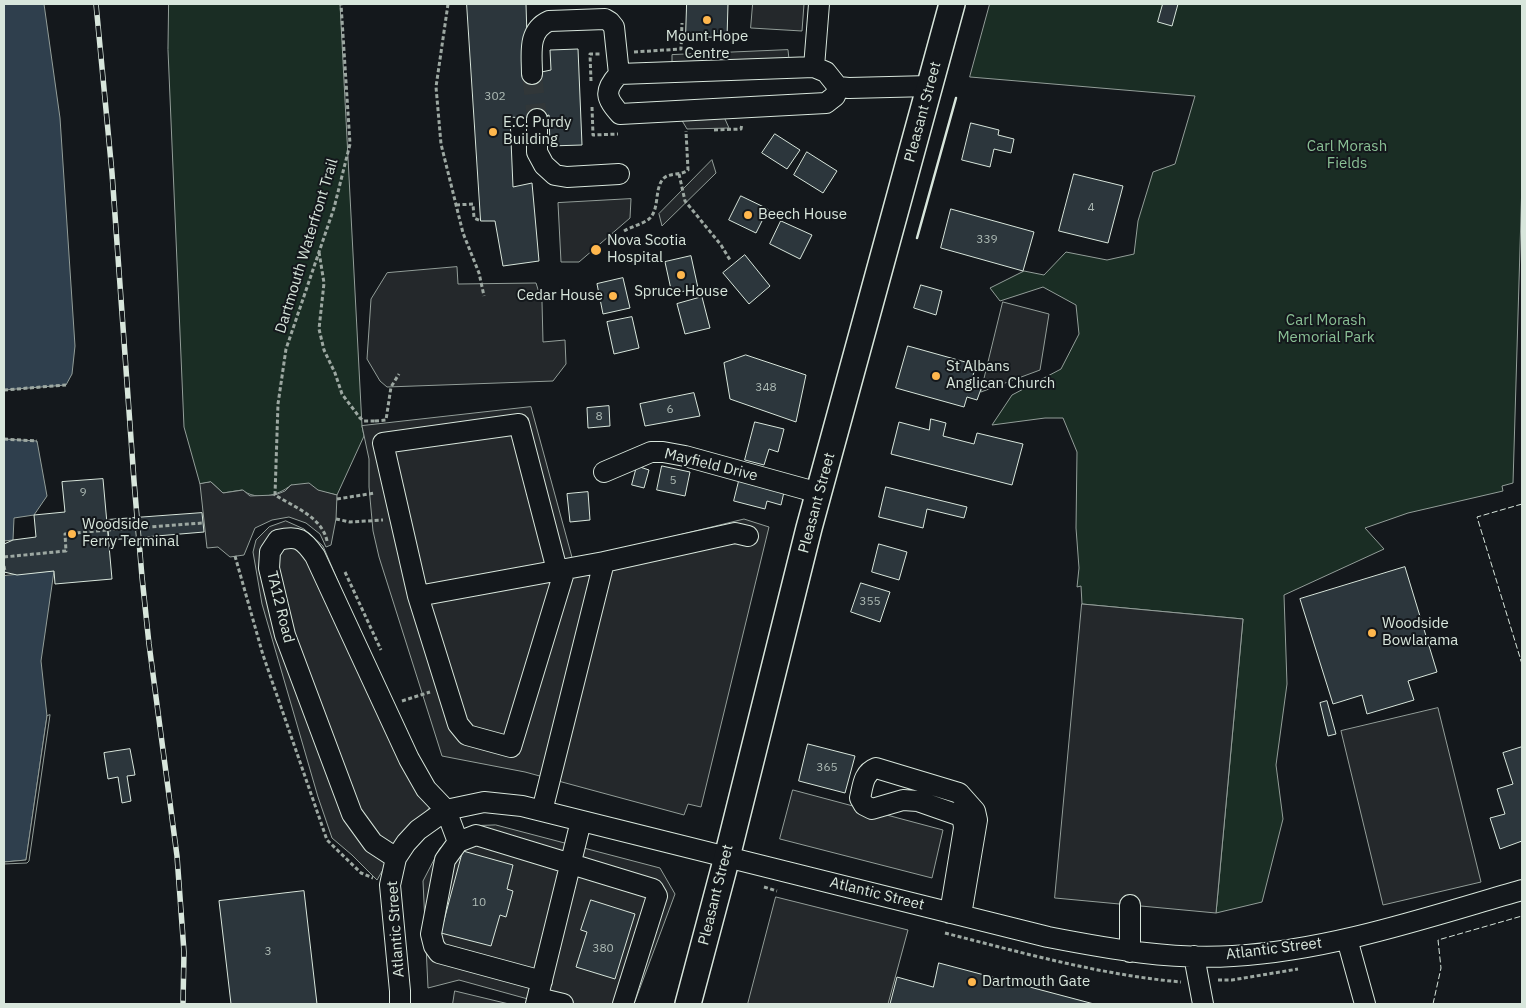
<!DOCTYPE html>
<html>
<head>
<meta charset="utf-8">
<style>
	body { margin:0 }
	#map { position:relative; width:1526px; height:1008px; overflow:hidden; background:#14181c; font-family:"IBM Plex Sans",sans-serif }
	canvas { display:block }
	.frame { position:absolute; inset:0; border:5px solid #d8e6dc; pointer-events:none }
</style>
</head>
<body>
<div id="map">
<canvas width="1526" height="1008"></canvas>
<div class="frame"></div>
</div>
<script>
const ctx = document.querySelector('canvas').getContext('2d');
ctx.lineJoin = 'round';
function paint(path, color) { ctx.fillStyle = color; ctx.fill(path, 'evenodd'); }
function trace(path, color, width, dash) { ctx.strokeStyle = color; ctx.lineWidth = width; ctx.lineCap = dash ? 'butt' : 'round'; ctx.setLineDash(dash || []); ctx.stroke(path); }
function label(font, color, halo, rows, align = 'center') {
  ctx.font = font + ' "IBM Plex Sans",sans-serif'; ctx.lineWidth = 4; ctx.setLineDash([]); ctx.textBaseline = 'middle'; ctx.strokeStyle = halo; ctx.fillStyle = color; for (const [text, x, y, turn = 0] of rows) {
    ctx.save(); ctx.translate(x, y); ctx.rotate((+turn || 0) * Math.PI / 180); ctx.textAlign = isNaN(turn) ? turn : align; if (halo) ctx.strokeText(text, 0, 0); ctx.fillText(text, 0, 0); ctx.restore();
  }
}
const green = new Path2D(`
	M 169,4 L 340,4 L 362,426 L 364,436 L 337,495 L 291,485 C 278,496 257,501 242,490 L 223,493 L 211,482 L 200,484 L 184,427 L 168,50 Z
	M 990,4 L 1522,4 L 1522,181 L 1513,483 L 1502,486 L 1503,491 L 1408,513 L 1365,528 L 1384,549 L 1284,595 L 1287,684 L 1276,765 L 1283,819 L 1262,902 L 1216,913 L 1243,619 L 1082,604 L 1081,586 L 1077,587 L 1079,568 L 1076,528 L 1077,452 L 1063,418 L 1045,418 L 992,425 L 1012,395 L 1061,369 L 1079,334 L 1076,305 L 1043,287 L 1000,301 L 990,288 L 1024,271 L 1044,275 L 1066,252 L 1107,260 L 1134,254 L 1138,221 L 1153,172 L 1175,164 L 1195,96 L 970,77 Z`);
paint(green, '#1a2d24');
trace(green, '#939e99', 1);
const parking = new Path2D(`
	M 753,4 L 804,4 L 802,31 L 751,28 Z
	M 788,50 L 790,68 L 672,72 L 672,55 Z
	M 721,110 L 729,128 L 687,129 L 677,112 Z
	M 712,160 L 716,173 L 662,226 L 659,214 Z
	M 631,199 L 630,218 L 579,262 L 561,262 L 558,203 Z
	M 457,267 L 458,284 L 536,283 L 542,302 L 543,342 L 565,340 L 566,364 L 553,381 L 387,387 L 380,381 L 367,359 L 371,299 L 387,273 Z
	M 1003,302 L 1049,314 L 1040,370 L 981,392 Z
	M 531,407 L 573,561 L 744,519 L 769,527 L 701,807 L 688,804 L 684,815 L 525,772 L 442,756 L 379,557 L 373,531 L 369,487 L 369,459 L 362,426 Z
	M 211,482 L 223,493 L 243,490 L 250,496 L 275,495 L 285,491 L 291,485 L 309,483 L 318,490 L 337,495 L 336,519 L 331,545 L 326,547 L 320,534 L 306,523 L 289,517 L 272,520 L 255,528 L 244,555 L 230,557 L 218,547 L 207,548 L 200,484 Z
	M 286,521 L 304,529 L 323,546 L 403,733 L 437,799 L 396,847 L 377,880 L 352,855 L 332,838 L 318,797 L 262,604 L 253,552 L 256,540 L 269,527 Z
	M 1082,604 L 1243,619 L 1216,913 L 1055,898 Z
	M 1438,708 L 1481,882 L 1383,905 L 1341,731 Z
	M 793,790 L 943,830 L 932,878 L 780,839 Z
	M 496,825 L 660,868 L 675,894 L 634,1004 L 546,1004 L 459,980 L 428,988 L 423,881 L 440,848 L 471,826 Z
	M 776,897 L 908,930 L 888,1004 L 748,1004 Z
	M 455,991 L 509,1004 L 453,1004 Z`);
paint(parking, '#24282b');
trace(parking, '#939e99', 1);
const water = new Path2D(`
	M 4,4 L 44,4 L 60,118 L 75,346 L 72,374 L 66,385 L 4,390 Z
	M 4,439 L 37,441 L 47,496 L 34,515 L 14,518 L 13,540 L 4,541 Z
	M 54,571 L 41,661 L 47,716 L 26,860 L 4,862 L 4,576 Z`);
paint(water, '#2f3f4d');
trace(water, '#939e99', 1);
const pier = new Path2D(`
	M 50,715 L 29,861 L 27,863 L 4,864 L 4,862 L 26,860 L 47,716 Z`);
paint(pier, '#14181c');
trace(pier, '#939e99', 1);
const building = new Path2D(`
	M 467,4 L 526,4 L 528,70 L 532,74 L 551,70 L 550,50 L 578,49 L 582,145 L 550,146 L 549,115 L 537,119 L 510,117 L 513,187 L 532,183 L 539,261 L 503,266 L 495,221 L 481,221 Z
	M 687,4 L 728,4 L 727,38 L 686,36 Z
	M 1163,4 L 1178,4 L 1172,26 L 1158,22 Z
	M 971,123 L 999,130 L 998,135 L 1014,139 L 1011,153 L 994,149 L 990,167 L 962,160 Z
	M 775,134 L 800,150 L 787,169 L 762,153 Z
	M 807,152 L 837,171 L 823,193 L 794,175 Z
	M 1074,174 L 1123,186 L 1108,243 L 1059,231 Z
	M 741,196 L 768,209 L 756,233 L 729,220 Z
	M 951,209 L 1034,232 L 1023,271 L 941,248 Z
	M 781,221 L 812,235 L 800,259 L 770,244 Z
	M 745,255 L 770,286 L 749,304 L 723,273 Z
	M 691,256 L 698,288 L 672,294 L 665,262 Z
	M 623,278 L 630,308 L 603,314 L 597,284 Z
	M 921,285 L 942,291 L 936,315 L 914,308 Z
	M 702,297 L 710,328 L 685,334 L 677,304 Z
	M 632,317 L 639,348 L 614,354 L 607,322 Z
	M 908,346 L 976,365 L 970,386 L 981,389 L 977,400 L 967,397 L 964,407 L 896,388 Z
	M 746,355 L 806,375 L 796,422 L 730,399 L 724,363 Z
	M 694,393 L 700,416 L 645,426 L 640,404 Z
	M 609,406 L 610,426 L 588,428 L 587,408 Z
	M 931,419 L 946,423 L 943,436 L 974,444 L 977,433 L 1023,444 L 1012,485 L 891,454 L 899,422 L 929,430 Z
	M 755,422 L 784,429 L 778,452 L 769,449 L 764,465 L 745,460 Z
	M 637,466 L 649,470 L 644,488 L 632,485 Z
	M 662,466 L 690,472 L 685,496 L 657,490 Z
	M 740,477 L 784,492 L 781,505 L 767,501 L 765,509 L 734,501 Z
	M 103,479 L 112,579 L 55,584 L 54,571 L 17,575 L 4,572 L 4,544 L 13,540 L 36,537 L 34,515 L 65,512 L 62,482 Z
	M 886,487 L 967,507 L 964,518 L 927,509 L 923,528 L 879,517 Z
	M 588,492 L 590,520 L 570,522 L 567,494 Z
	M 202,513 L 204,532 L 109,540 L 107,520 Z
	M 879,544 L 907,552 L 899,580 L 872,572 Z
	M 1405,567 L 1437,672 L 1408,681 L 1414,700 L 1367,714 L 1362,695 L 1333,704 L 1300,599 Z
	M 861,583 L 890,592 L 880,622 L 851,612 Z
	M 1327,701 L 1336,734 L 1328,736 L 1320,703 Z
	M 808,744 L 855,756 L 845,793 L 799,781 Z
	M 1522,747 L 1522,841 L 1500,849 L 1490,818 L 1505,814 L 1497,789 L 1513,784 L 1503,753 Z
	M 130,749 L 135,775 L 127,776 L 131,801 L 122,803 L 118,777 L 108,779 L 104,753 Z
	M 463,851 L 513,865 L 507,889 L 513,891 L 506,917 L 500,915 L 491,946 L 441,933 Z
	M 304,891 L 317,1004 L 231,1004 L 219,901 Z
	M 591,900 L 635,914 L 615,979 L 576,967 L 587,932 L 581,930 Z
	M 939,963 L 1094,1004 L 890,1004 L 897,977 L 933,987 Z`);
paint(building, '#2c363c');
trace(building, '#d8e6dc', 1);
trace(new Path2D(`
	M 532,74 L 537,119`), '#313739', 20, [20, 10]);
const minor = new Path2D(`
	M 814,67 L 819,4
	M 532,74 C 532,54 527,31 549,21 L 605,19 L 610,22 L 614,27 L 619,74 C 603,91 606,98 620,114 L 826,103 L 835,96 L 838,87 L 826,72 L 814,67 L 619,74
	M 838,87 L 849,88 L 930,86
	M 537,119 L 537,152 L 544,165 L 555,175 L 567,177 L 619,174
	M 604,472 L 651,452 L 663,452 L 685,456 L 819,493
	M 604,562 L 735,533 L 748,536
	M 557,570 L 519,424 L 383,443 L 418,596 L 458,724 L 467,735 L 511,747 L 565,569
	M 418,596 L 604,562 L 542,811
	M 458,842 L 445,860 L 431,934 L 434,946 L 439,953 L 542,981
	M 396,858 L 373,843 L 352,814 L 285,635 L 269,568 L 270,552 L 278,540 C 298,535 303,539 315,556 L 409,759 L 426,789 L 446,810 L 458,842 L 476,835 L 653,889 L 657,896 L 623,1004
	M 950,913 L 964,828 L 963,820 L 958,815 L 918,801 L 903,800 L 872,809 L 864,805 L 860,798 C 863,786 863,773 876,768 L 959,793 L 975,811 L 977,820 L 961,915
	M 1347,939 L 1365,1004
	M 1130,952 L 1130,905
	M 1194,956 L 1203,1004
	M 538,998 L 563,1004
	M 400,1004 L 400,991 L 390,885 L 396,858 L 406,843 L 418,830 L 446,810 L 484,802 L 522,806 L 1048,937 C 1110,949 1171,960 1233,956 C 1332,950 1428,917 1522,890
	M 536,1004 L 581,821`);
const major = new Path2D(`
	M 688,1004 L 727,857 L 809,528 L 952,4`);
trace(minor, '#d8e6dc', 22);
trace(major, '#d8e6dc', 28);
trace(new Path2D(`
	M 448,4 L 436,87 L 441,144 L 463,233 L 479,273 L 484,296
	M 634,52 L 681,49 L 682,23
	M 591,81 L 590,54 L 600,54
	M 592,107 L 593,135 L 618,134
	M 714,130 L 741,129 L 742,124
	M 679,174 L 685,201 L 721,245 L 730,260
	M 456,205 L 473,204 L 474,218 L 481,221
	M 624,231 C 631,227 642,224 649,219 C 660,209 654,190 663,179 C 669,172 681,176 688,170 L 686,131
	M 319,252 L 324,283 L 319,329 L 324,350 L 335,373 L 342,394 L 360,418 L 364,421 L 375,421
	M 4,390 L 66,385
	M 375,421 L 386,420 L 391,387 L 399,374
	M 4,439 L 37,441
	M 337,499 L 375,493
	M 336,519 L 350,522 L 383,520
	M 327,541 C 322,517 294,507 275,495 L 278,404 L 286,349 L 334,208 L 350,144 L 341,4
	M 235,556 L 263,655 L 327,840 L 361,873 L 373,878
	M 4,557 L 66,551 L 65,534 L 107,530
	M 4,566 L 5,571
	M 345,572 L 381,650
	M 402,701 L 430,692
	M 764,887 L 777,891
	M 945,933 C 1023,953 1101,975 1181,982
	M 1218,980 L 1232,980 L 1298,969`), '#9da8a2', 3, [4, 2.5]);
trace(minor, '#14181c', 20);
trace(major, '#14181c', 25);
const rail = new Path2D(`
	M 96,4 L 112,173 L 134,481 L 142,577 L 149,644 L 177,856 L 184,952 L 183,1004`);
trace(rail, '#d8e6dc', 5.5);
trace(rail, '#14181c', 4, [11]);
trace(new Path2D(`
	M 107,530 L 203,523`), '#9da8a2', 3, [4, 2.5]);
trace(new Path2D(`
	M 1522,504 L 1477,517 L 1522,664
	M 1433,1004 L 1441,968 L 1438,940 L 1522,916`), '#d8e6dc', 1, [6, 2.5]);
trace(new Path2D(`
	M 917,238 L 956,98`), '#d8e6dc', 2.5);
for (const [x, y, r, color] of [
	[707,20,5,"#ffb74d"],
	[493,132,5,"#ffb74d"],
	[748,215,5,"#ffb74d"],
	[596,250,6,"#ffb74d"],
	[681,275,5,"#ffb74d"],
	[613,296,5,"#ffb74d"],
	[936,376,5,"#ffb74d"],
	[72,534,5,"#ffb74d"],
	[1372,633,5,"#ffb74d"],
	[972,982,5,"#ffb74d"]
]) { const dot = new Path2D(); dot.arc(x, y, r, 0, 2 * Math.PI); ctx.fillStyle = color; ctx.fill(dot); trace(dot, '#14181c', 2); }
label('12px', '#adbab4', null, [
	["302",495,97],
	["4",1091,208],
	["339",987,240],
	["348",766,388],
	["6",670,410],
	["8",599,417],
	["5",673,481],
	["9",83,493],
	["355",870,602],
	["365",827,768],
	["10",479,903],
	["380",603,949],
	["3",268,952]
]);
label('15px', '#d8e6dc', '#14181c', [
	["Mount Hope",707,37,"center"],
	["Centre",707,54,"center"],
	["E.C. Purdy",503,123],
	["Building",503,140],
	["Beech House",758,215],
	["Nova Scotia",607,241],
	["Hospital",607,258],
	["Spruce House",681,292,"center"],
	["Cedar House",603,296,"right"],
	["St Albans",946,367],
	["Anglican Church",946,384],
	["Woodside",82,525],
	["Ferry Terminal",82,542],
	["Woodside",1382,624],
	["Bowlarama",1382,641],
	["Dartmouth Gate",982,982]
], 'left');
label('15px', '#d8e6dc', '#14181c', [
	["Pleasant Street",923,112,-75],
	["Dartmouth Waterfront Trail",307,246,-73],
	["Mayfield Drive",711,465,14],
	["Pleasant Street",817,503,-75],
	["TA12 Road",280,607,76],
	["Atlantic Street",877,894,14],
	["Pleasant Street",716,895,-76],
	["Atlantic Street",396,929,-94],
	["Atlantic Street",1274,949,-7]
]);
label('15px', '#8ac095', '#14181c', [
	["Carl Morash",1347,147],
	["Fields",1347,164],
	["Carl Morash",1326,321],
	["Memorial Park",1326,338]
]);
</script>
</body>
</html>
